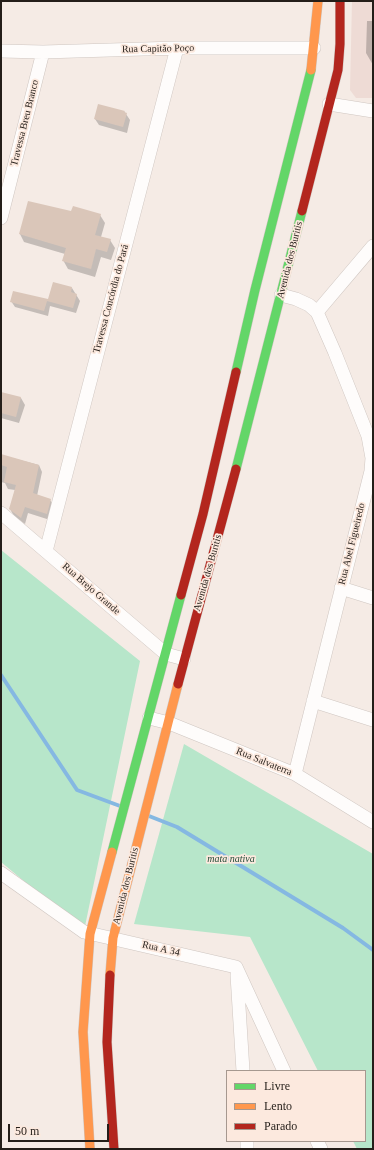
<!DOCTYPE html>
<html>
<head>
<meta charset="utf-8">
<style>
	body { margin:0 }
	#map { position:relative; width:374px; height:1150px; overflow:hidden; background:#f5ebe5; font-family:Georgia,serif }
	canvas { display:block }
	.frame { position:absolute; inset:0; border:2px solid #241e19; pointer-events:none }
	.legend { position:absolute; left:226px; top:1070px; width:140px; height:72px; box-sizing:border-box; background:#fce9de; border:1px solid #a6988f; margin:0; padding:5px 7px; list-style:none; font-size:12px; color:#241e19 }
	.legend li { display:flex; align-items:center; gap:8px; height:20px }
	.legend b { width:20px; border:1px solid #a6988f }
	.scale { position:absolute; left:8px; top:1124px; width:101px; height:18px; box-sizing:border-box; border:2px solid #241e19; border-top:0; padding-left:5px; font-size:12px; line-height:14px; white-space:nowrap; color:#241e19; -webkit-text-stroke:3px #fce9de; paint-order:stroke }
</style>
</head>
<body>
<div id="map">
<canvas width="374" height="1150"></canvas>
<div class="frame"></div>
<ul class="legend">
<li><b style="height:5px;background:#63d668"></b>Livre</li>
<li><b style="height:5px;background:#ff974d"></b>Lento</li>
<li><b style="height:5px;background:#b3261e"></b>Parado</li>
</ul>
<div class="scale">50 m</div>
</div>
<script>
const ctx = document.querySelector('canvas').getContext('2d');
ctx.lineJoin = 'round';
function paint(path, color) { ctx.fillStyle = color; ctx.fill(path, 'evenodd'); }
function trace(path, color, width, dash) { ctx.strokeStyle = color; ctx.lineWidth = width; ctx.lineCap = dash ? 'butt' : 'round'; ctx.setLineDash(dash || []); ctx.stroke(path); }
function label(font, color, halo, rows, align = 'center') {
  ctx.font = font + ' Georgia,serif'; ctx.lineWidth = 3.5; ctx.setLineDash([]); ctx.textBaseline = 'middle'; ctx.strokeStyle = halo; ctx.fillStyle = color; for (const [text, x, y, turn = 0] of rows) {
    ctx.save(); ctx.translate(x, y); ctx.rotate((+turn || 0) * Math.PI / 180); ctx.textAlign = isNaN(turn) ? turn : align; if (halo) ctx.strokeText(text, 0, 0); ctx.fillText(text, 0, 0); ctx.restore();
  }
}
paint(new Path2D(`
	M 352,1 L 373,1 L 373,98 L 356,98 L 350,90 Z`), '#eedbd5');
paint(new Path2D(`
	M 1,550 L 140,661 L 84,931 L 1,862 Z
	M 184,744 L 373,854 L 373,1149 L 357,1149 L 353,1141 L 365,1141 L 365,1071 L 318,1071 L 250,937 L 134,924 Z`), '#b7e6ca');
paint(new Path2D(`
	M 367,21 L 373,21 L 373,65 L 366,53 Z
	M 124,111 L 130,120 L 127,133 L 99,125 L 95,119 Z
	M 29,202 L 72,213 L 100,215 L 105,223 L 101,237 L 110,240 L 115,248 L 111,260 L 101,257 L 95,277 L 68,269 L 63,260 L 65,254 L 24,242 L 20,234 Z
	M 72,288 L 80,301 L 76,313 L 50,306 L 48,316 L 15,307 L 11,301 L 48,301 Z
	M 1,393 L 21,398 L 25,405 L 19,423 L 1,418 Z
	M 1,455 L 39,465 L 42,472 L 37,496 L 50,500 L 54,506 L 50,520 L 28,513 L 25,524 L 14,516 L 10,509 L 15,490 L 8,489 L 5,483 L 1,482 Z`), '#0003');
trace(new Path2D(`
	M 1,675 L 77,790 L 120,806
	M 149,816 L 177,827 L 343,928 L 373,950`), '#85b8e2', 4);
paint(new Path2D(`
	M 98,104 L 125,111 L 124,112 L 127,113 L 123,127 L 94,119 Z
	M 28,201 L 71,211 L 73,206 L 101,214 L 95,235 L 111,239 L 107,252 L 96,249 L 91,269 L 62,261 L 66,248 L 19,234 Z
	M 53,282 L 72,287 L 71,292 L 77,294 L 73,308 L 47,301 L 44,311 L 10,302 L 13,291 L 48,299 Z
	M 1,392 L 21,397 L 16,417 L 1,413 Z
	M 1,454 L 39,465 L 33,493 L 51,499 L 47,514 L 25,507 L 21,518 L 9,509 L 16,485 L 4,482 L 7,467 L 1,465 Z`), '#dac6b9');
const street = new Path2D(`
	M 1,51 L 43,52 L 177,48 L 314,48
	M 329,104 L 373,111
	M 1,218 L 43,52
	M 281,295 L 296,299 L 309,305 L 317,312 L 335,353 L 368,436 L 372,458 L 371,471 L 295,774
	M 317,312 L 373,246
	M 1,513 L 166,654 L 184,659
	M 46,551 L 177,48
	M 341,588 L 373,598
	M 313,701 L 373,720
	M 149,718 L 169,723 L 295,774 L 373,822
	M 1,873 L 84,932 L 236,967
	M 236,967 L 284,1071
	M 237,975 L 243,1071
	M 247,1141 L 247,1149
	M 317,1141 L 321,1149`);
const fast = new Path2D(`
	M 236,372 L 255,290 L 311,70
	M 236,469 L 302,211
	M 112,852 L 181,595`);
const slow = new Path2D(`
	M 311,70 L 318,1
	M 110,975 L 113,938 L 178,684
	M 90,1149 L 83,1032 L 90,934 L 112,852`);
const jam = new Path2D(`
	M 302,211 L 338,70 L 340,44 L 340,1
	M 181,595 L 203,514 L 236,372
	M 178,684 L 236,469
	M 110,975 L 107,1042 L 114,1149`);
trace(street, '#cfc6c1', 14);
trace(fast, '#cfc6c1', 10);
trace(slow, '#cfc6c1', 10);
trace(jam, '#cfc6c1', 10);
trace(street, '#fefcfb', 13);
trace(fast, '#63d668', 9);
trace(slow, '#ff974d', 9);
trace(jam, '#b3261e', 9);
label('10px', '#241e19', '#fce9de', [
	["Rua Capitão Poço",158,49,-1],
	["Travessa Breu Branco",25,123,-76],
	["Avenida dos Buritis",290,260,-76],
	["Travessa Concórdia do Pará",111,299,-75],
	["Rua Abel Figueiredo",352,544,-76],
	["Avenida dos Buritis",208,573,-74],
	["Rua Brejo Grande",91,589,41],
	["Rua Salvaterra",264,762,22],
	["Avenida dos Buritis",126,886,-76],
	["Rua A 34",161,949,13]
]);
label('italic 10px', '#1f4a36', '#fce9de', [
	["mata nativa",231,859]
]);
</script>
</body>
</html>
